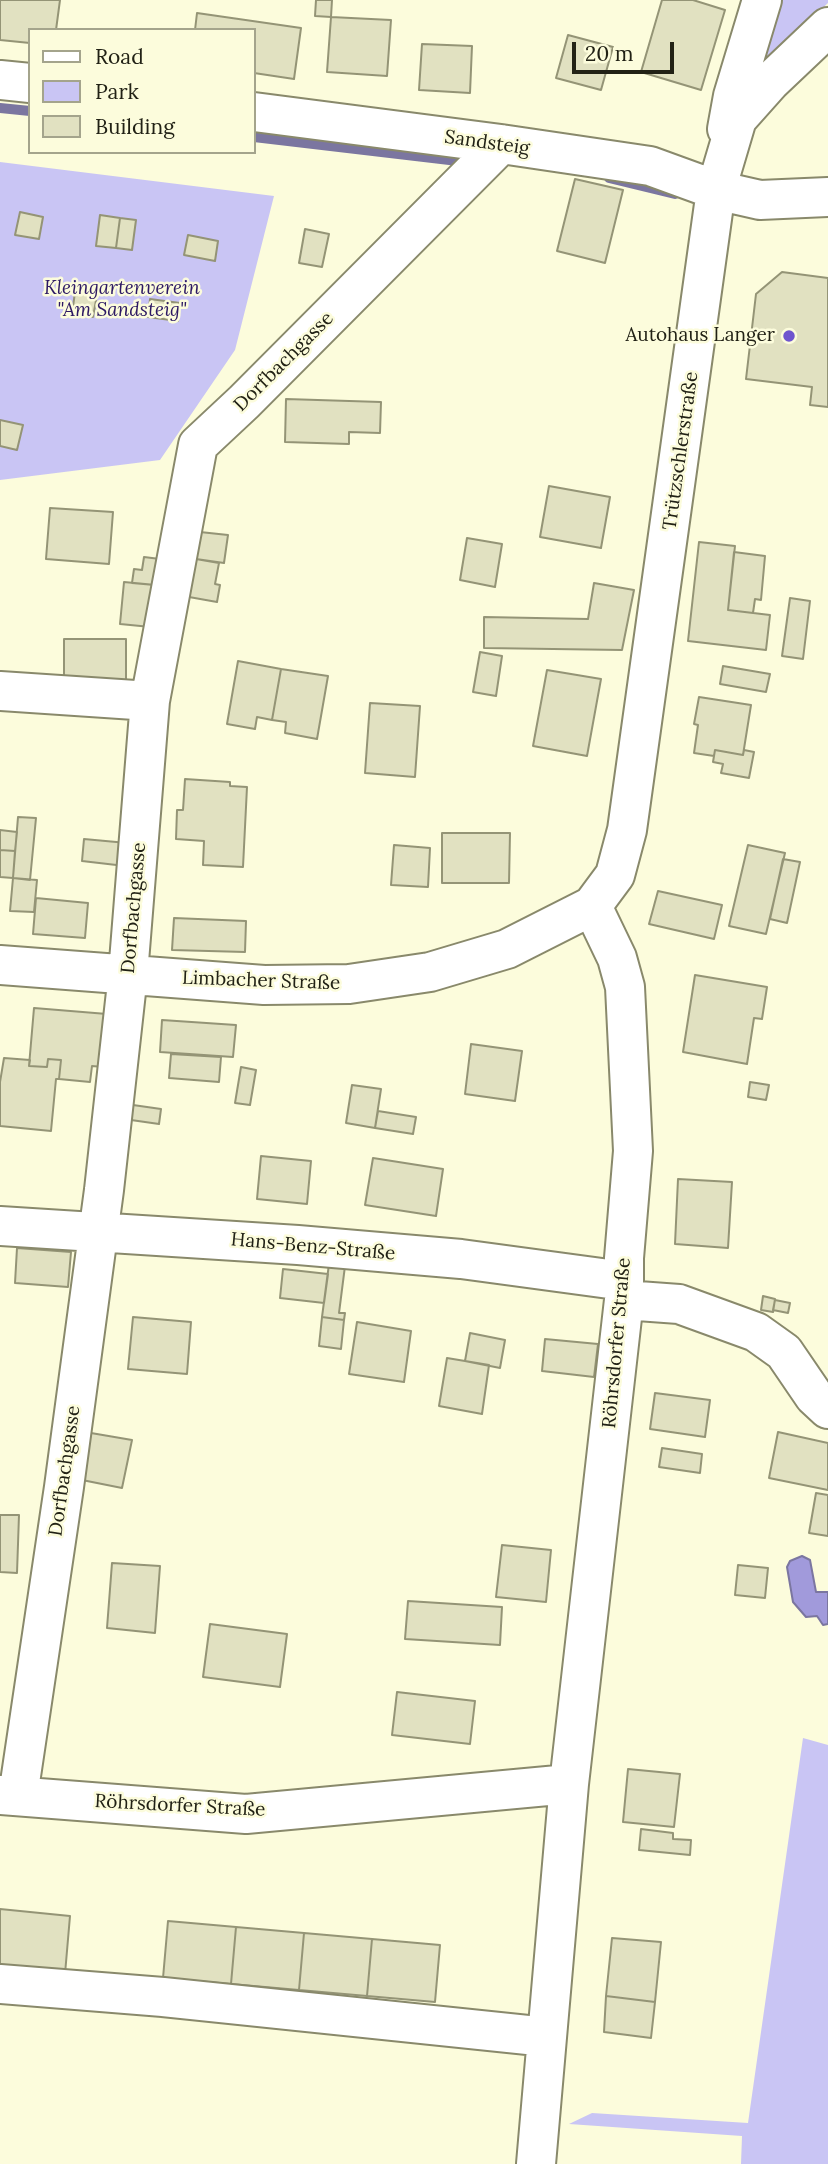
<!DOCTYPE html>
<html>
<head>
<meta charset="utf-8">
<style>
	body { margin:0 }
	#map { position:relative; width:828px; height:2164px; overflow:hidden; background:#fcfcdc; font-family:Lora,serif }
	canvas { display:block }
	.legend { position:absolute; left:28px; top:28px; width:228px; height:126px; box-sizing:border-box; background:#fcfcdc; border:2px solid #a4a48c; margin:0; padding:9px 12px; list-style:none; font-size:21px; color:#212115 }
	.legend li { display:flex; align-items:center; gap:14px; height:35px }
	.legend b { width:35px; border:2px solid #a4a48c }
	.scale { position:absolute; left:572px; top:42px; width:102px; height:32px; box-sizing:border-box; border:4px solid #212115; border-top:0; padding-left:9px; font-size:21px; line-height:24px; white-space:nowrap; color:#212115; -webkit-text-stroke:5px #fcfcdc; paint-order:stroke }
</style>
</head>
<body>
<div id="map">
<canvas width="828" height="2164"></canvas>
<ul class="legend">
<li><b style="height:9px;background:#fff"></b>Road</li>
<li><b style="height:19px;background:#c9c5f4"></b>Park</li>
<li><b style="height:19px;background:#e1e1c1"></b>Building</li>
</ul>
<div class="scale">20 m</div>
</div>
<script>
const ctx = document.querySelector('canvas').getContext('2d');
ctx.lineJoin = 'round';
function paint(path, color) { ctx.fillStyle = color; ctx.fill(path, 'evenodd'); }
function trace(path, color, width, dash) { ctx.strokeStyle = color; ctx.lineWidth = width; ctx.lineCap = dash ? 'butt' : 'round'; ctx.setLineDash(dash || []); ctx.stroke(path); }
function label(font, color, halo, rows, align = 'center') {
  ctx.font = font + ' Lora,serif'; ctx.lineWidth = 5; ctx.setLineDash([]); ctx.textBaseline = 'middle'; ctx.strokeStyle = halo; ctx.fillStyle = color; for (const [text, x, y, turn = 0] of rows) {
    ctx.save(); ctx.translate(x, y); ctx.rotate((+turn || 0) * Math.PI / 180); ctx.textAlign = isNaN(turn) ? turn : align; if (halo) ctx.strokeText(text, 0, 0); ctx.fillText(text, 0, 0); ctx.restore();
  }
}
paint(new Path2D(`
	M 776,0 L 828,0 L 828,3 L 754,72 Z
	M 0,162 L 274,196 L 235,350 L 160,460 L 0,480 Z
	M 803,1738 L 828,1745 L 828,2164 L 741,2164 L 742,2136 L 569,2124 L 592,2113 L 748,2123 Z`), '#c9c5f4');
const water = new Path2D(`
	M 802,1556 L 810,1560 L 816,1592 L 828,1592 L 828,1624 L 823,1625 L 817,1616 L 806,1617 L 793,1602 L 787,1567 L 790,1561 Z`);
paint(water, '#a19adb');
trace(water, '#7b76a0', 2);
trace(new Path2D(`
	M 0,108 L 30,111
	M 254,137 L 458,161
	M 609,178 L 675,194`), '#7b76a0', 10);
const building = new Path2D(`
	M 0,0 L 60,0 L 56,30 L 30,30 L 30,43 L 0,40 Z
	M 316,0 L 332,0 L 331,17 L 315,16 Z
	M 662,0 L 693,0 L 725,10 L 701,90 L 641,72 Z
	M 197,13 L 301,28 L 294,79 L 254,73 L 254,30 L 195,30 Z
	M 331,17 L 391,20 L 387,76 L 327,72 Z
	M 568,35 L 613,47 L 601,90 L 556,78 Z
	M 422,44 L 472,46 L 470,93 L 419,90 Z
	M 575,179 L 623,190 L 605,263 L 557,251 Z
	M 20,212 L 43,217 L 39,239 L 15,235 Z
	M 100,215 L 120,218 L 116,248 L 96,246 Z
	M 120,218 L 136,220 L 132,250 L 116,248 Z
	M 305,229 L 329,234 L 322,267 L 299,263 Z
	M 188,235 L 218,241 L 215,261 L 184,255 Z
	M 782,272 L 828,278 L 828,407 L 810,405 L 812,387 L 746,379 L 756,294 Z
	M 75,292 L 97,295 L 93,317 L 72,314 Z
	M 150,299 L 180,303 L 178,321 L 148,317 Z
	M 286,399 L 381,402 L 380,433 L 349,432 L 349,444 L 285,442 Z
	M 0,420 L 23,425 L 17,450 L 0,446 Z
	M 549,486 L 610,497 L 601,548 L 540,537 Z
	M 50,508 L 113,512 L 109,564 L 46,559 Z
	M 200,532 L 228,535 L 224,563 L 196,559 Z
	M 467,538 L 502,544 L 495,587 L 460,580 Z
	M 699,542 L 735,546 L 728,610 L 770,615 L 766,650 L 688,641 Z
	M 734,552 L 765,556 L 761,600 L 755,599 L 753,613 L 728,610 Z
	M 144,557 L 168,560 L 166,586 L 132,583 L 134,569 L 142,570 Z
	M 196,559 L 219,563 L 215,584 L 220,585 L 217,602 L 189,597 Z
	M 124,582 L 166,586 L 161,628 L 120,624 Z
	M 594,583 L 634,590 L 622,650 L 484,648 L 484,617 L 588,619 Z
	M 790,598 L 810,601 L 803,659 L 782,656 Z
	M 64,639 L 126,639 L 126,686 L 64,686 Z
	M 480,652 L 502,656 L 496,696 L 473,692 Z
	M 238,661 L 281,669 L 272,720 L 257,717 L 255,729 L 227,724 Z
	M 723,666 L 770,674 L 766,692 L 720,684 Z
	M 281,669 L 328,676 L 317,739 L 285,733 L 286,722 L 272,720 Z
	M 547,670 L 601,679 L 587,756 L 533,746 Z
	M 699,697 L 751,705 L 743,755 L 715,750 L 714,756 L 694,753 L 698,725 L 694,724 Z
	M 370,703 L 420,706 L 415,777 L 365,773 Z
	M 715,750 L 743,755 L 744,750 L 754,752 L 749,778 L 721,773 L 723,764 L 713,762 Z
	M 185,779 L 230,782 L 230,786 L 247,787 L 243,867 L 203,865 L 204,841 L 176,839 L 177,810 L 183,810 Z
	M 18,817 L 36,818 L 30,880 L 13,878 Z
	M 0,830 L 17,832 L 15,851 L 0,850 Z
	M 442,833 L 510,833 L 509,883 L 442,883 Z
	M 84,839 L 127,843 L 125,866 L 82,861 Z
	M 394,845 L 430,848 L 428,887 L 391,885 Z
	M 748,845 L 785,853 L 766,934 L 729,926 Z
	M 0,850 L 15,851 L 13,878 L 0,877 Z
	M 783,859 L 800,862 L 787,923 L 770,919 Z
	M 13,878 L 37,880 L 34,912 L 10,911 Z
	M 658,891 L 722,905 L 714,939 L 649,924 Z
	M 36,898 L 88,903 L 85,938 L 33,934 Z
	M 174,918 L 246,921 L 245,952 L 172,950 Z
	M 695,975 L 767,987 L 762,1019 L 754,1018 L 747,1064 L 683,1052 Z
	M 34,1008 L 107,1014 L 103,1067 L 92,1066 L 90,1082 L 59,1079 L 61,1060 L 48,1059 L 47,1067 L 29,1066 Z
	M 162,1020 L 236,1025 L 233,1057 L 160,1052 Z
	M 471,1044 L 522,1051 L 515,1101 L 465,1094 Z
	M 171,1054 L 221,1057 L 219,1082 L 169,1078 Z
	M 4,1058 L 30,1060 L 29,1066 L 47,1067 L 48,1059 L 61,1060 L 59,1079 L 56,1079 L 51,1131 L 0,1126 L 0,1082 Z
	M 241,1067 L 256,1070 L 250,1105 L 235,1103 Z
	M 750,1082 L 769,1085 L 766,1100 L 748,1097 Z
	M 352,1085 L 381,1089 L 375,1128 L 346,1123 Z
	M 133,1105 L 161,1109 L 159,1124 L 131,1120 Z
	M 378,1111 L 416,1117 L 413,1134 L 375,1128 Z
	M 261,1156 L 311,1161 L 307,1204 L 257,1199 Z
	M 373,1158 L 443,1169 L 436,1216 L 365,1205 Z
	M 678,1179 L 732,1182 L 728,1248 L 675,1244 Z
	M 17,1248 L 71,1252 L 68,1287 L 15,1283 Z
	M 329,1264 L 345,1266 L 339,1313 L 345,1313 L 344,1320 L 322,1317 Z
	M 283,1269 L 328,1274 L 324,1303 L 280,1298 Z
	M 763,1296 L 775,1299 L 773,1312 L 761,1310 Z
	M 775,1300 L 790,1303 L 788,1313 L 773,1310 Z
	M 133,1317 L 191,1322 L 187,1374 L 128,1369 Z
	M 322,1317 L 344,1320 L 341,1349 L 319,1346 Z
	M 357,1322 L 411,1331 L 404,1382 L 349,1374 Z
	M 470,1333 L 505,1340 L 500,1368 L 465,1361 Z
	M 545,1339 L 598,1344 L 594,1377 L 542,1371 Z
	M 447,1358 L 489,1365 L 482,1414 L 439,1406 Z
	M 655,1393 L 710,1400 L 705,1437 L 650,1429 Z
	M 778,1432 L 828,1443 L 828,1490 L 769,1478 Z
	M 91,1433 L 132,1440 L 122,1488 L 82,1480 Z
	M 662,1448 L 702,1454 L 700,1473 L 659,1467 Z
	M 816,1493 L 828,1495 L 828,1536 L 809,1533 Z
	M 0,1515 L 19,1515 L 17,1573 L 0,1572 Z
	M 502,1545 L 551,1550 L 546,1602 L 496,1597 Z
	M 112,1563 L 160,1566 L 155,1633 L 107,1628 Z
	M 738,1565 L 768,1568 L 765,1598 L 735,1595 Z
	M 408,1601 L 502,1607 L 500,1645 L 405,1639 Z
	M 210,1624 L 287,1634 L 280,1687 L 203,1677 Z
	M 397,1692 L 475,1701 L 470,1744 L 392,1735 Z
	M 628,1769 L 680,1774 L 674,1827 L 623,1822 Z
	M 641,1829 L 673,1833 L 673,1839 L 691,1840 L 690,1855 L 639,1850 Z
	M 0,1909 L 70,1916 L 65,1974 L 0,1968 Z
	M 168,1921 L 236,1927 L 231,1984 L 163,1978 Z
	M 236,1927 L 304,1933 L 299,1990 L 231,1984 Z
	M 304,1933 L 372,1939 L 367,1996 L 299,1990 Z
	M 612,1938 L 661,1942 L 655,2002 L 606,1996 Z
	M 372,1939 L 440,1945 L 435,2002 L 367,1996 Z
	M 606,1996 L 655,2002 L 651,2038 L 604,2032 Z`);
paint(building, '#e1e1c1');
trace(building, '#949476', 2);
const minor = new Path2D(`
	M 0,80 L 30,83
	M 254,112 L 501,144 L 650,166 L 716,190 L 760,200 L 828,197
	M 727,129 L 733,96 L 762,0
	M 0,691 L 150,701
	M 0,965 L 264,985 L 349,984 L 430,972 L 507,949 L 592,906 L 615,875 L 627,830 L 716,190 L 737,119 L 770,82 L 828,27
	M 0,1226 L 298,1245 L 461,1259 L 624,1281
	M 624,1300 L 679,1304 L 756,1332 L 784,1352 L 814,1396 L 828,1409
	M 0,1795 L 246,1814 L 569,1784
	M 18,1796 L 64,1487 L 104,1190 L 128,974 L 150,701 L 198,445 L 244,402 L 501,144
	M 0,1984 L 163,1997 L 547,2037
	M 536,2164 L 569,1784 L 624,1300 L 624,1258 L 633,1151 L 625,987 L 617,958 L 592,906`);
trace(minor, '#89896b', 42);
trace(minor, '#fff', 38);
for (const [x, y, r, color] of [
	[789,336,7,"#6f55ce"]
]) { const dot = new Path2D(); dot.arc(x, y, r, 0, 2 * Math.PI); ctx.fillStyle = color; ctx.fill(dot); trace(dot, '#fcfcdc', 2.5); }
label('19px', '#212115', '#fcfcdc', [
	["Sandsteig",487,143,8],
	["Dorfbachgasse",284,362,-45],
	["Trützschlerstraße",681,451,-82],
	["Dorfbachgasse",134,908,-85],
	["Limbacher Straße",261,981,2],
	["Hans-Benz-Straße",313,1247,5],
	["Röhrsdorfer Straße",617,1343,-85],
	["Dorfbachgasse",65,1471,-82],
	["Röhrsdorfer Straße",180,1806,3]
]);
label('italic 19px', '#2c1863', '#fcfcdc', [
	["Kleingartenverein",122,289],
	["\"Am Sandsteig\"",122,311]
]);
label('19px', '#212115', '#fcfcdc', [
	["Autohaus Langer",775,336]
], 'right');
</script>
</body>
</html>
